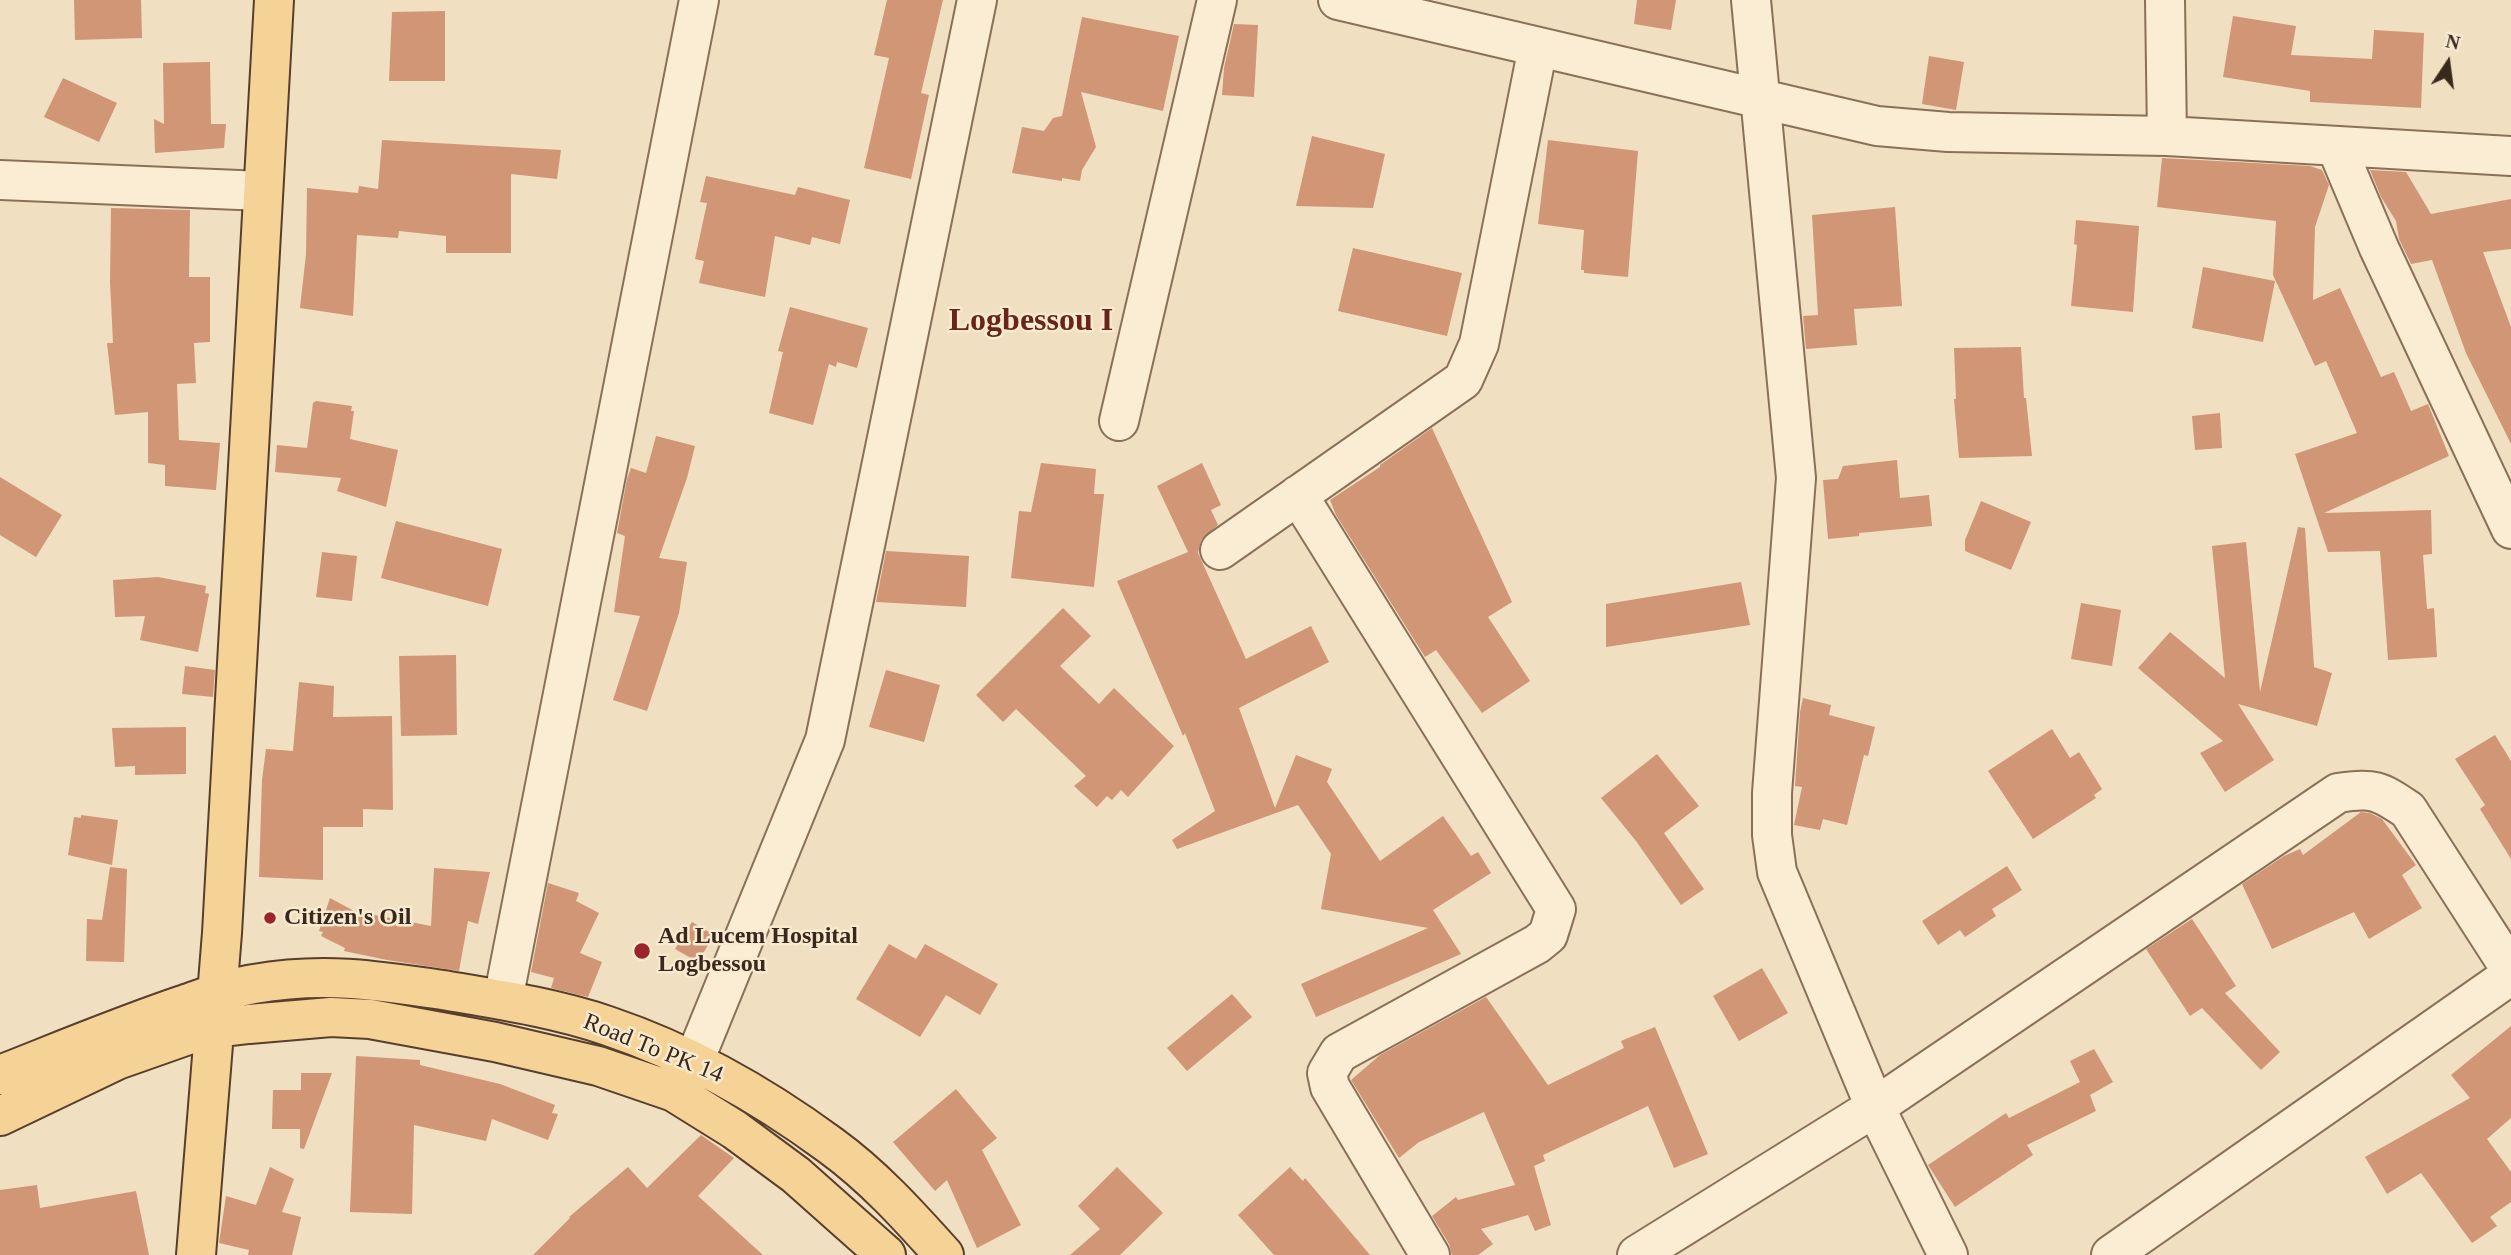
<!DOCTYPE html>
<html>
<head>
<meta charset="utf-8">
<style>
	body { margin:0 }
	#map { position:relative; width:2511px; height:1255px; overflow:hidden; background:#f0dfc1; font-family:"Times New Roman",serif }
	canvas { display:block }
	.north { position:absolute; left:2413px; top:28px; width:70px; height:70px; -webkit-text-stroke:5px #f7ead1; paint-order:stroke; rotate:13deg; font-size:19px; font-weight:700; line-height:28px; text-align:center; color:#39291d }
	.north::after { content:''; display:block; margin:auto; width:24px; height:32px; background:#39291d; clip-path:polygon(50% 0,100% 100%,50% 72%,0 100%) }
</style>
</head>
<body>
<div id="map">
<canvas width="2511" height="1255"></canvas>
<div class="north">N</div>
</div>
<script>
const ctx = document.querySelector('canvas').getContext('2d');
ctx.lineJoin = 'round';
function paint(path, color) { ctx.fillStyle = color; ctx.fill(path, 'evenodd'); }
function trace(path, color, width, dash) { ctx.strokeStyle = color; ctx.lineWidth = width; ctx.lineCap = dash ? 'butt' : 'round'; ctx.setLineDash(dash || []); ctx.stroke(path); }
function label(font, color, halo, rows, align = 'center') {
  ctx.font = font + ' "Times New Roman",serif'; ctx.lineWidth = 5; ctx.setLineDash([]); ctx.textBaseline = 'middle'; ctx.strokeStyle = halo; ctx.fillStyle = color; for (const [text, x, y, turn = 0] of rows) {
    ctx.save(); ctx.translate(x, y); ctx.rotate((+turn || 0) * Math.PI / 180); ctx.textAlign = isNaN(turn) ? turn : align; if (halo) ctx.strokeText(text, 0, 0); ctx.fillText(text, 0, 0); ctx.restore();
  }
}
paint(new Path2D(`
	M 74,0 L 141,0 L 142,38 L 75,40 Z
	M 887,0 L 943,0 L 921,93 L 929,95 L 911,179 L 864,168 L 889,58 L 874,55 Z
	M 1637,0 L 1676,0 L 1671,30 L 1634,24 Z
	M 445,11 L 445,81 L 389,81 L 392,12 Z
	M 2233,16 L 2296,26 L 2291,55 L 2372,59 L 2374,30 L 2424,33 L 2421,108 L 2310,102 L 2310,91 L 2223,77 Z
	M 1082,17 L 1179,36 L 1163,111 L 1081,92 L 1096,147 L 1082,170 L 1080,181 L 1062,178 L 1062,181 L 1012,173 L 1022,127 L 1044,131 L 1053,118 L 1062,116 Z
	M 1234,24 L 1258,25 L 1254,97 L 1222,95 L 1224,68 Z
	M 1929,56 L 1964,62 L 1956,110 L 1922,104 Z
	M 210,62 L 211,124 L 226,124 L 224,148 L 155,153 L 154,119 L 164,124 L 163,63 Z
	M 63,78 L 117,103 L 99,142 L 44,117 Z
	M 1312,136 L 1385,154 L 1373,208 L 1296,206 Z
	M 382,140 L 561,150 L 557,179 L 511,174 L 511,253 L 446,253 L 446,236 L 399,231 L 398,238 L 357,235 L 353,316 L 300,308 L 306,254 L 307,188 L 358,193 L 359,186 L 378,189 Z
	M 1548,140 L 1638,151 L 1628,277 L 1584,273 L 1584,270 L 1581,270 L 1584,230 L 1538,224 Z
	M 2162,158 L 2310,166 L 2322,170 L 2329,185 L 2315,227 L 2313,300 L 2340,288 L 2381,377 L 2394,372 L 2411,411 L 2428,404 L 2449,456 L 2324,513 L 2431,510 L 2432,554 L 2423,555 L 2427,609 L 2434,608 L 2437,657 L 2388,660 L 2380,551 L 2328,552 L 2295,454 L 2357,433 L 2326,361 L 2315,366 L 2273,275 L 2276,221 L 2157,207 Z
	M 2370,170 L 2406,172 L 2431,214 L 2511,199 L 2511,249 L 2483,252 L 2511,327 L 2511,444 L 2466,353 L 2432,260 L 2411,264 L 2399,239 L 2396,221 L 2381,197 Z
	M 706,176 L 795,195 L 798,187 L 850,200 L 840,244 L 812,237 L 810,245 L 775,236 L 765,297 L 699,283 L 704,261 L 695,259 L 707,203 L 700,202 Z
	M 1895,207 L 1902,306 L 1854,309 L 1857,345 L 1806,349 L 1803,316 L 1818,315 L 1812,215 Z
	M 111,208 L 190,210 L 189,277 L 210,277 L 210,342 L 194,343 L 196,383 L 177,384 L 179,440 L 220,443 L 216,490 L 165,486 L 165,465 L 148,463 L 148,412 L 115,415 L 107,343 L 113,343 L 110,281 Z
	M 2076,220 L 2139,226 L 2133,312 L 2071,306 L 2077,245 L 2074,244 Z
	M 1353,248 L 1462,273 L 1447,336 L 1338,311 Z
	M 2203,267 L 2275,281 L 2263,342 L 2192,328 Z
	M 790,307 L 868,328 L 857,368 L 837,362 L 836,367 L 829,364 L 813,425 L 769,413 L 783,352 L 778,351 Z
	M 2021,347 L 2024,398 L 2026,398 L 2032,456 L 1959,458 L 1954,399 L 1956,399 L 1954,348 Z
	M 316,401 L 352,406 L 351,411 L 354,411 L 350,439 L 398,450 L 386,507 L 337,491 L 341,478 L 275,472 L 277,445 L 307,448 L 313,403 Z
	M 2220,413 L 2222,448 L 2195,450 L 2192,416 Z
	M 1432,428 L 1512,602 L 1488,617 L 1530,681 L 1482,713 L 1436,650 L 1425,657 L 1336,515 L 1330,500 L 1380,467 L 1380,465 Z
	M 656,436 L 695,446 L 687,478 L 659,558 L 687,562 L 679,613 L 647,711 L 613,700 L 640,616 L 614,612 L 625,536 L 617,533 L 627,479 L 631,468 L 646,473 Z
	M 1897,460 L 1900,498 L 1929,495 L 1932,526 L 1859,533 L 1859,536 L 1828,539 L 1823,480 L 1838,479 L 1843,466 Z
	M 1041,463 L 1096,469 L 1094,494 L 1104,494 L 1094,587 L 1011,578 L 1019,511 L 1031,512 Z
	M 1202,463 L 1221,505 L 1211,510 L 1218,525 L 1201,540 L 1198,553 L 1246,659 L 1311,626 L 1329,662 L 1239,708 L 1275,808 L 1296,755 L 1332,769 L 1327,782 L 1380,861 L 1443,816 L 1471,856 L 1478,852 L 1491,873 L 1433,910 L 1461,954 L 1316,1017 L 1301,984 L 1428,928 L 1321,909 L 1331,854 L 1298,805 L 1177,849 L 1172,840 L 1215,811 L 1185,733 L 1183,736 L 1117,581 L 1188,552 L 1157,486 Z
	M 0,477 L 62,515 L 36,557 L 0,535 Z
	M 1981,501 L 2031,522 L 2011,570 L 1965,551 L 1965,540 Z
	M 396,521 L 502,549 L 488,606 L 381,578 Z
	M 2298,527 L 2305,528 L 2314,667 L 2332,673 L 2317,726 L 2238,704 L 2274,760 L 2225,792 L 2200,753 L 2223,741 L 2138,668 L 2170,632 L 2225,678 L 2212,546 L 2246,542 L 2260,692 Z
	M 886,551 L 969,556 L 966,607 L 876,602 Z
	M 322,552 L 357,556 L 352,601 L 316,597 Z
	M 158,577 L 206,586 L 205,593 L 209,594 L 198,652 L 140,640 L 145,616 L 115,617 L 113,580 Z
	M 1741,582 L 1750,625 L 1606,647 L 1606,604 Z
	M 2081,603 L 2121,610 L 2112,666 L 2071,659 Z
	M 1063,608 L 1091,636 L 1060,666 L 1099,704 L 1114,688 L 1174,746 L 1128,797 L 1121,790 L 1112,800 L 1107,796 L 1097,807 L 1074,786 L 1086,776 L 1016,709 L 1003,722 L 976,695 Z
	M 456,655 L 457,735 L 401,736 L 399,656 Z
	M 185,666 L 215,670 L 213,697 L 182,694 Z
	M 886,670 L 940,685 L 924,742 L 869,727 Z
	M 299,682 L 334,686 L 333,717 L 392,716 L 393,810 L 363,809 L 363,827 L 323,827 L 323,880 L 259,877 L 262,780 L 266,749 L 293,751 Z
	M 1803,698 L 1831,705 L 1829,715 L 1875,727 L 1868,756 L 1864,755 L 1847,825 L 1823,819 L 1820,830 L 1794,825 L 1802,787 L 1795,786 L 1800,712 Z
	M 186,727 L 186,774 L 135,775 L 135,766 L 115,767 L 112,728 Z
	M 2052,729 L 2070,758 L 2079,752 L 2102,789 L 2094,795 L 2096,798 L 2033,839 L 1988,771 Z
	M 2495,735 L 2511,761 L 2511,859 L 2480,809 L 2485,805 L 2455,759 Z
	M 1657,754 L 1699,806 L 1664,833 L 1704,889 L 1681,905 L 1636,841 L 1601,798 Z
	M 2361,812 L 2370,813 L 2382,819 L 2416,865 L 2402,875 L 2422,908 L 2369,939 L 2354,912 L 2272,949 L 2242,884 L 2284,856 L 2300,849 L 2303,855 Z
	M 81,815 L 118,820 L 112,865 L 68,855 L 74,817 L 81,818 Z
	M 2007,866 L 2022,890 L 1992,909 L 1996,916 L 1965,937 L 1960,930 L 1938,945 L 1922,921 Z
	M 110,867 L 127,869 L 124,962 L 86,961 L 87,919 L 102,920 Z
	M 434,868 L 490,872 L 478,924 L 468,921 L 459,971 L 387,960 L 344,951 L 345,948 L 321,936 L 323,932 L 319,931 L 330,898 L 354,911 L 431,926 Z
	M 548,883 L 579,893 L 576,901 L 599,913 L 580,953 L 602,962 L 588,997 L 551,988 L 554,978 L 531,972 Z
	M 2192,919 L 2236,986 L 2225,993 L 2280,1052 L 2261,1070 L 2202,1008 L 2190,1016 L 2146,949 Z
	M 692,922 L 714,935 L 698,962 L 675,949 Z
	M 889,944 L 916,959 L 925,944 L 998,984 L 980,1015 L 946,995 L 920,1037 L 856,999 Z
	M 1762,968 L 1788,1013 L 1739,1041 L 1713,996 Z
	M 1232,994 L 1252,1017 L 1187,1071 L 1167,1048 Z
	M 1486,997 L 1548,1085 L 1624,1048 L 1621,1041 L 1655,1027 L 1708,1154 L 1674,1168 L 1648,1106 L 1543,1155 L 1545,1161 L 1534,1166 L 1551,1225 L 1535,1231 L 1528,1215 L 1481,1229 L 1493,1244 L 1478,1255 L 1452,1255 L 1449,1244 L 1432,1216 L 1456,1197 L 1458,1200 L 1515,1185 L 1484,1112 L 1419,1142 L 1399,1158 L 1351,1080 L 1380,1055 Z
	M 2511,1026 L 2511,1118 L 2487,1139 L 2511,1172 L 2511,1202 L 2490,1217 L 2497,1226 L 2472,1243 L 2421,1173 L 2387,1194 L 2365,1157 L 2470,1098 L 2451,1075 Z
	M 2094,1049 L 2113,1082 L 2090,1095 L 2096,1111 L 2027,1145 L 2033,1155 L 1955,1207 L 1928,1165 L 2006,1113 L 2009,1118 L 2080,1082 L 2070,1061 Z
	M 356,1056 L 420,1060 L 420,1065 L 500,1084 L 555,1105 L 552,1113 L 558,1114 L 548,1140 L 492,1119 L 486,1141 L 414,1125 L 412,1214 L 350,1212 Z
	M 301,1073 L 332,1073 L 304,1149 L 300,1148 L 300,1129 L 272,1129 L 273,1090 L 301,1090 Z
	M 956,1089 L 997,1138 L 982,1150 L 1021,1225 L 977,1248 L 947,1180 L 935,1191 L 893,1142 Z
	M 701,1135 L 734,1158 L 698,1196 L 763,1255 L 533,1255 L 570,1218 L 569,1217 L 628,1167 L 647,1188 Z
	M 270,1167 L 294,1179 L 282,1212 L 301,1217 L 292,1255 L 248,1255 L 249,1250 L 219,1243 L 226,1196 L 256,1205 Z
	M 1117,1167 L 1163,1213 L 1120,1255 L 1070,1255 L 1100,1229 L 1078,1206 Z
	M 1290,1167 L 1303,1181 L 1305,1178 L 1370,1255 L 1274,1255 L 1238,1215 Z
	M 37,1185 L 40,1208 L 136,1191 L 149,1255 L 0,1255 L 0,1190 Z`), '#d09675');
const minor = new Path2D(`
	M 1338,0 L 1877,126 L 1948,132 L 2167,136 L 2511,156
	M 1751,0 L 1796,478 L 1772,793 L 1772,835 L 1777,872 L 1875,1107 L 1948,1255
	M 2165,0 L 2167,136
	M 2336,146 L 2379,248 L 2511,529
	M 0,180 L 263,191
	M 1119,421 L 1217,0
	M 1298,495 L 1556,909 L 1548,935 L 1537,944 L 1339,1053 L 1327,1073 L 1330,1087 L 1430,1255
	M 1220,550 L 1463,380 L 1479,344 L 1538,47
	M 503,1000 L 699,0
	M 694,1061 L 825,740 L 977,0
	M 1637,1255 L 1875,1107 L 2338,793 C 2373,787 2380,791 2408,810 L 2511,970
	M 2111,1255 L 2511,975`);
const major = new Path2D(`
	M 0,1075 C 61,1051 121,1026 183,1005 C 206,997 229,988 254,984 C 322,972 375,980 443,990 C 496,999 556,1008 608,1026 C 688,1053 762,1095 830,1145 C 873,1176 909,1216 944,1255
	M 0,1116 L 117,1060 L 188,1035 L 215,1028 L 249,1024 L 331,1017 L 370,1019 L 495,1042 L 598,1066 L 674,1092 L 735,1130 L 796,1175 L 886,1255
	M 196,1255 L 222,933 L 274,0`);
trace(minor, '#8a7057', 42);
trace(major, '#583e2c', 42);
trace(minor, '#faedd4', 38);
trace(major, '#f5d396', 38);
for (const [x, y, r, color] of [
	[270,918,7,"#9c242c"],
	[642,951,9,"#9c242c"]
]) { const dot = new Path2D(); dot.arc(x, y, r, 0, 2 * Math.PI); ctx.fillStyle = color; ctx.fill(dot); trace(dot, '#f7ead1', 2.5); }
label('bold 24px', '#39291d', '#f7ead1', [
	["Citizen's Oil",284,918],
	["Ad Lucem Hospital",658,937],
	["Logbessou",658,965]
], 'left');
label('24px', '#39291d', '#f7ead1', [
	["Road To PK 14",653,1049,22]
]);
label('bold 32px', '#68261a', '#f7ead1', [
	["Logbessou I",1031,322]
]);
</script>
</body>
</html>
